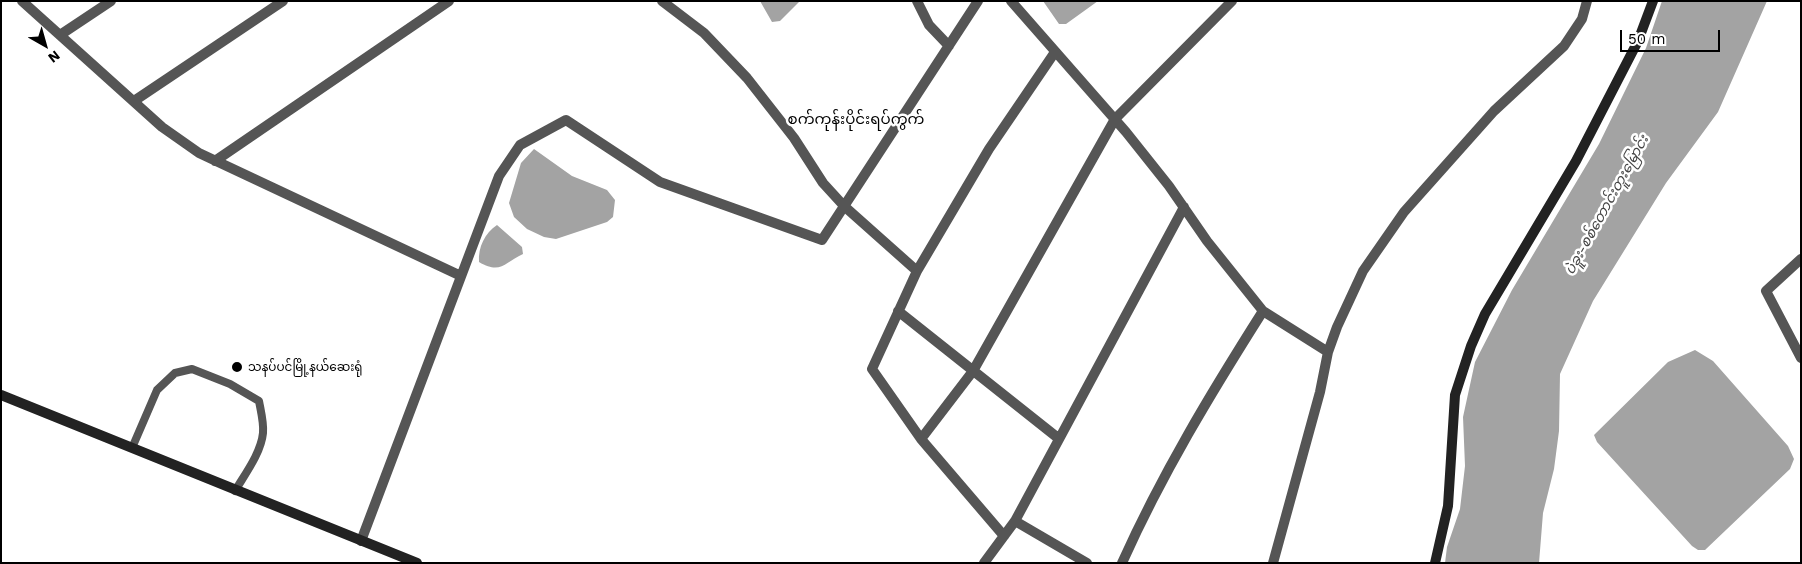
<!DOCTYPE html>
<html>
<head>
<meta charset="utf-8">
<style>
	body { margin:0 }
	#map { position:relative; width:1802px; height:564px; overflow:hidden; background:#fff; font-family:"Work Sans",sans-serif }
	canvas { display:block }
	.frame { position:absolute; inset:0; border:2px solid #000; pointer-events:none }
	.north { position:absolute; left:20px; top:20px; width:50px; height:50px; -webkit-text-stroke:4px #fff; paint-order:stroke; rotate:142deg; font-size:14px; font-weight:700; line-height:20px; text-align:center; color:#000 }
	.north::after { content:''; display:block; margin:auto; width:18px; height:22px; background:#000; clip-path:polygon(50% 0,100% 100%,50% 72%,0 100%) }
	.scale { position:absolute; left:1620px; top:30px; width:100px; height:22px; box-sizing:border-box; border:2px solid #000; border-top:0; padding-left:6px; font-size:15px; line-height:18px; white-space:nowrap; color:#000; -webkit-text-stroke:4px #fff; paint-order:stroke }
</style>
</head>
<body>
<div id="map">
<canvas width="1802" height="564"></canvas>
<div class="frame"></div>
<div class="north">N</div>
<div class="scale">50 m</div>
</div>
<script>
const ctx = document.querySelector('canvas').getContext('2d');
ctx.lineJoin = 'round';
function paint(path, color) { ctx.fillStyle = color; ctx.fill(path, 'evenodd'); }
function trace(path, color, width, dash) { ctx.strokeStyle = color; ctx.lineWidth = width; ctx.lineCap = dash ? 'butt' : 'round'; ctx.setLineDash(dash || []); ctx.stroke(path); }
function label(font, color, halo, rows, align = 'center') {
  ctx.font = font + ' "Work Sans","Noto Sans Myanmar",sans-serif'; ctx.lineWidth = 5; ctx.setLineDash([]); ctx.textBaseline = 'middle'; ctx.strokeStyle = halo; ctx.fillStyle = color; for (const [text, x, y, turn = 0] of rows) {
    ctx.save(); ctx.translate(x, y); ctx.rotate((+turn || 0) * Math.PI / 180); ctx.textAlign = isNaN(turn) ? turn : align; if (halo) ctx.strokeText(text, 0, 0); ctx.fillText(text, 0, 0); ctx.restore();
  }
}
paint(new Path2D(`
	M 760,1 L 800,1 L 780,21 L 772,22 Z
	M 1043,1 L 1098,1 L 1066,24 L 1059,24 Z
	M 1662,1 L 1767,1 L 1718,112 L 1666,183 L 1593,301 L 1560,374 L 1559,431 L 1554,469 L 1543,513 L 1539,563 L 1445,563 L 1447,547 L 1460,509 L 1465,466 L 1463,417 L 1475,362 L 1512,290 L 1599,144 L 1646,48 Z
	M 534,149 L 572,176 L 607,190 L 615,200 L 613,217 L 607,222 L 556,239 L 544,237 L 527,229 L 514,217 L 509,203 L 521,163 Z
	M 497,225 L 522,247 L 523,254 C 505,262 501,275 479,262 C 478,247 485,233 497,225 Z
	M 1695,350 L 1713,361 L 1788,446 L 1794,459 L 1790,469 L 1705,550 L 1698,550 L 1692,546 L 1597,442 L 1594,435 L 1668,362 Z`), '#a3a3a3');
trace(new Path2D(`
	M 132,448 L 157,390 L 175,373 L 192,369 L 230,384 L 259,401 C 261,412 264,423 263,433 C 261,453 245,474 235,491`), '#555', 8);
trace(new Path2D(`
	M 22,1 L 162,127 L 199,153 L 461,276
	M 662,1 L 704,33 L 747,78 L 794,138 L 823,183 L 844,206 L 917,271
	M 917,1 L 929,25 L 949,46
	M 1011,1 L 1126,132 L 1169,186 L 1207,241 L 1263,311 L 1328,352
	M 60,35 L 111,1
	M 134,101 L 283,1
	M 215,161 L 449,1
	M 1801,259 L 1766,291 L 1801,358
	M 898,311 L 1058,438
	M 921,439 L 973,371 L 1115,119 L 1232,1
	M 1015,521 L 1087,563
	M 1004,536 L 921,439 L 872,369 L 917,271 L 989,149 L 1055,52
	M 361,541 L 499,176 L 520,145 L 566,120 L 660,182 L 822,240 L 978,1
	M 984,563 L 1015,521 L 1184,207
	M 1122,563 C 1162,474 1211,393 1263,311
	M 1273,563 L 1320,392 L 1328,352 L 1337,327 L 1363,271 L 1404,212 L 1494,111 L 1564,46 L 1582,19 L 1587,1`), '#555', 10);
trace(new Path2D(`
	M 1,395 L 417,563
	M 1435,563 L 1448,506 L 1455,395 L 1471,346 L 1485,314 L 1576,161 L 1638,41 L 1653,1`), '#222', 10);
for (const [x, y, r, color] of [
	[237,367,6,"#000"]
]) { const dot = new Path2D(); dot.arc(x, y, r, 0, 2 * Math.PI); ctx.fillStyle = color; ctx.fill(dot); trace(dot, '#fff', 2); }
label('12px', '#000', '#fff', [
	["သနပ်ပင်မြို့နယ်ဆေးရုံ",248,367]
], 'left');
label('italic 14px', '#444', '#fff', [
	["ပဲခူး-စစ်တောင်းတူးမြောင်း",1607,205,-61]
]);
label('15px', '#000', '#fff', [
	["စက်ကုန်းပိုင်းရပ်ကွက်",856,120]
]);
</script>
</body>
</html>
